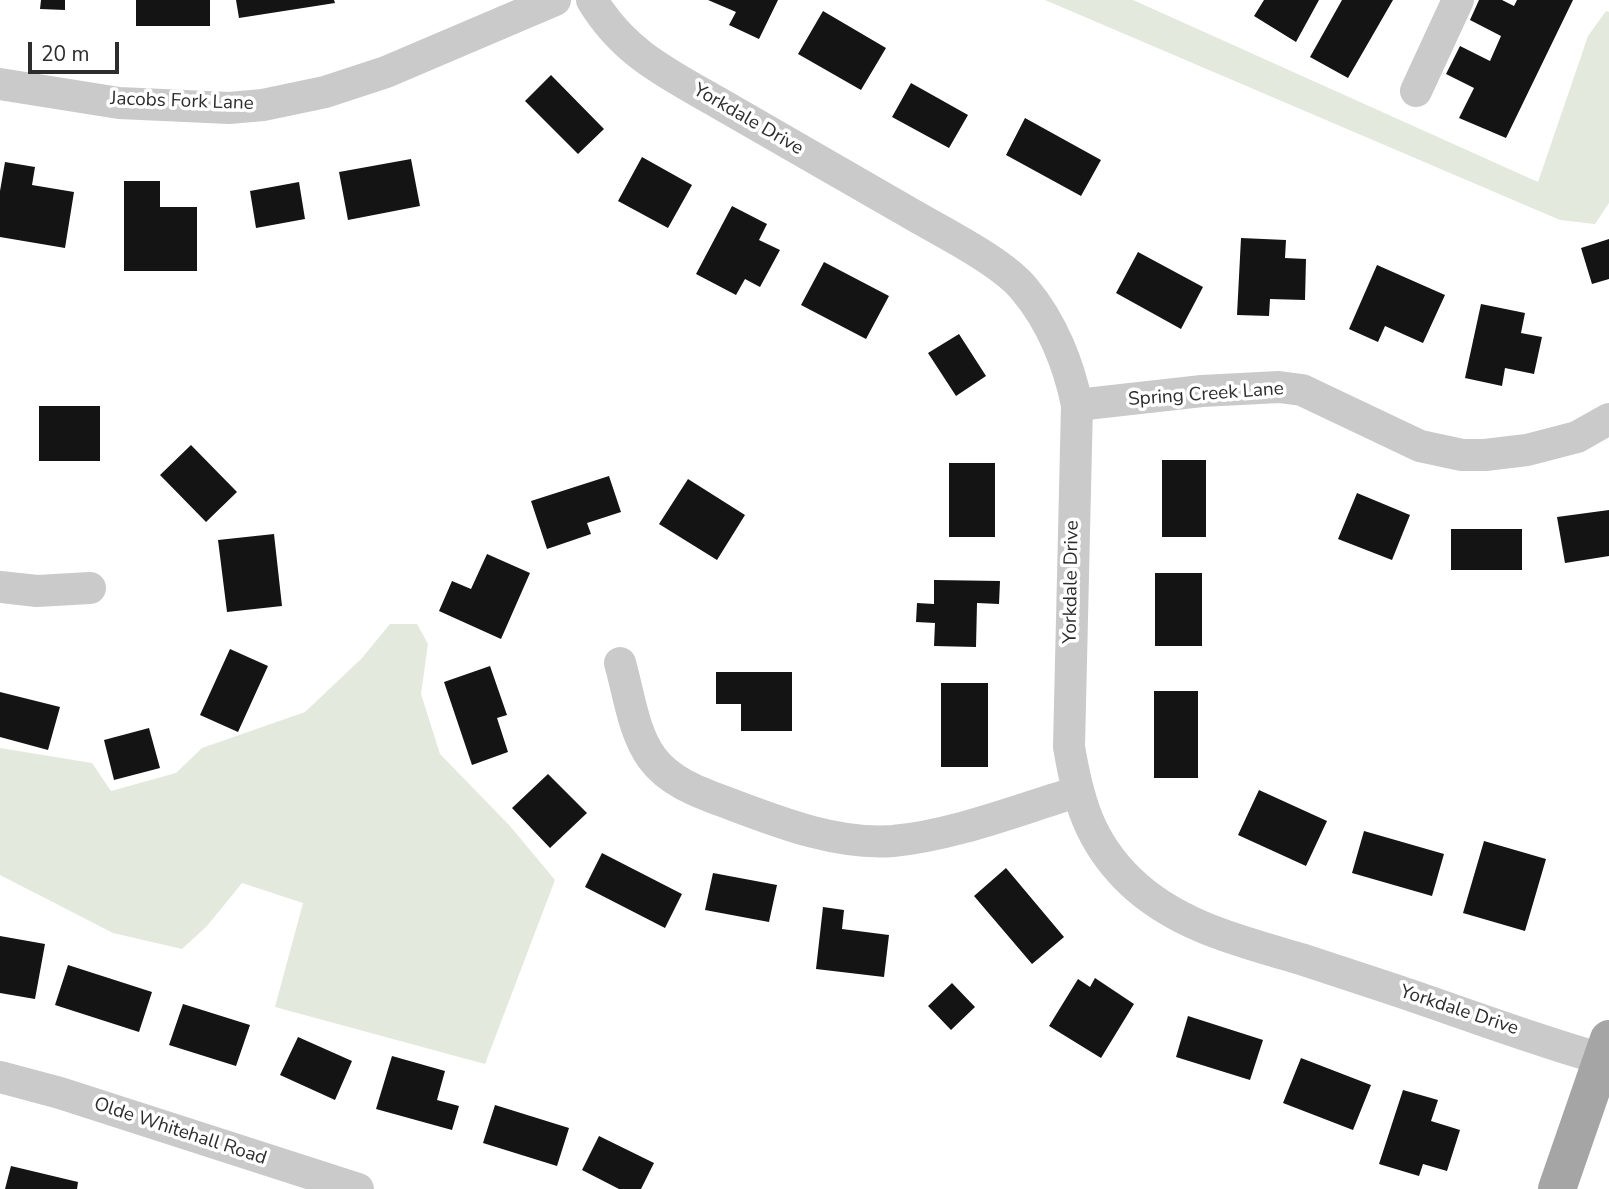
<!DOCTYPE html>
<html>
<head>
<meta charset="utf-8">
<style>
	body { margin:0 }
	#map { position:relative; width:1609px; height:1189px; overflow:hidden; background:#fff; font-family:"Nunito Sans",sans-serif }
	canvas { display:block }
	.scale { position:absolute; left:28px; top:42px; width:91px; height:32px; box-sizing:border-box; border:4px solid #2d2d2d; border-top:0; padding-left:9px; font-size:21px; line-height:24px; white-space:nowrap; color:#2d2d2d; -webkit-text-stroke:5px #fff; paint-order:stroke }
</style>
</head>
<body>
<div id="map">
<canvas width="1609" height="1189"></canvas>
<div class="scale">20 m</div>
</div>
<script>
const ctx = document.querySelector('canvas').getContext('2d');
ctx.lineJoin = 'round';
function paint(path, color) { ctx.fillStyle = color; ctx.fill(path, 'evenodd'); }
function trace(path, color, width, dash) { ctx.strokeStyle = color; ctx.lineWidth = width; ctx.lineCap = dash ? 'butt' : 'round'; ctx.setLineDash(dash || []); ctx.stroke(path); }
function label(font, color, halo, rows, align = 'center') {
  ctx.font = font + ' "Nunito Sans",sans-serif'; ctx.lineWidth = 7; ctx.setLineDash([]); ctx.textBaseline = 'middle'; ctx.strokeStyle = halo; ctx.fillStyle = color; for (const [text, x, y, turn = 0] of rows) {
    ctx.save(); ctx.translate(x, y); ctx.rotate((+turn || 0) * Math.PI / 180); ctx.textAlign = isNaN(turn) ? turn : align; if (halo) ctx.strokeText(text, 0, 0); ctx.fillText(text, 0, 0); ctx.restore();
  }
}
paint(new Path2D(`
	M 1045,0 L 1133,0 L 1538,182 L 1588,36 L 1606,11 L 1609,12 L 1609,203 L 1595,224 L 1560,220 Z
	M 390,624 L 417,624 L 428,644 L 421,694 L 440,754 L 510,826 L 555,880 L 485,1064 L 275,1007 L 303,903 L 242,883 L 207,926 L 182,949 L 113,933 L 0,875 L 0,748 L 92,763 L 111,791 L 176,773 L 202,748 L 305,712 L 362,658 Z`), '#e4e9dd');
paint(new Path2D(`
	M 41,0 L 65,0 L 65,10 L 40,9 Z
	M 136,0 L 210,0 L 210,26 L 136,26 Z
	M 236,0 L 334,0 L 335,3 L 239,18 Z
	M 708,0 L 778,0 L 759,39 L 729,25 L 736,12 Z
	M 1264,0 L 1319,0 L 1296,42 L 1254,16 Z
	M 1342,0 L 1393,0 L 1348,78 L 1310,57 Z
	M 1479,0 L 1502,0 L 1514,6 L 1517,0 L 1573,0 L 1506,138 L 1459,118 L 1474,88 L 1446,74 L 1460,46 L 1490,61 L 1501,36 L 1470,20 Z
	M 823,11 L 886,48 L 861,90 L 798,54 Z
	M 551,75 L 604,129 L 578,154 L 525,101 Z
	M 911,83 L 968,115 L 949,148 L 892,117 Z
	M 1025,118 L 1101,160 L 1081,196 L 1006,155 Z
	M 642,157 L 692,185 L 668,228 L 618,201 Z
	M 411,159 L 420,206 L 348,220 L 339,172 Z
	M 5,162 L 35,167 L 32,185 L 74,192 L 65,248 L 0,237 L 0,191 Z
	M 124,181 L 160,181 L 160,207 L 197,207 L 197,271 L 124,271 Z
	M 299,182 L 305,219 L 256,228 L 250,191 Z
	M 732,206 L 767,224 L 759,240 L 780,250 L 760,287 L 745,279 L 736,295 L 696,274 Z
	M 1241,238 L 1286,240 L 1285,258 L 1306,259 L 1305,300 L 1270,299 L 1269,316 L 1237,315 Z
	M 1609,239 L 1609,279 L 1592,284 L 1581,248 Z
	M 1138,252 L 1203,287 L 1181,329 L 1116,293 Z
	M 824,262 L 889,296 L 866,339 L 801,305 Z
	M 1377,265 L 1445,295 L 1423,343 L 1385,326 L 1378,342 L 1349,329 Z
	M 1481,304 L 1525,313 L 1521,333 L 1542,337 L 1534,374 L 1505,368 L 1502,386 L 1465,378 Z
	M 959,334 L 986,376 L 956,396 L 928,353 Z
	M 39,406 L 100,406 L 100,461 L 39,461 Z
	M 191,445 L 237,492 L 206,522 L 160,475 Z
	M 1162,460 L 1206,460 L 1206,537 L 1162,537 Z
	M 949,463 L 995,463 L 995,537 L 949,537 Z
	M 609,476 L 621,512 L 587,523 L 591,534 L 547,549 L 531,501 Z
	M 688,479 L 745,515 L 717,560 L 659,524 Z
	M 1357,493 L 1410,515 L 1392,560 L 1338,539 Z
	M 1609,510 L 1609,556 L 1565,563 L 1557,517 Z
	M 1451,529 L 1522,529 L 1522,570 L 1451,570 Z
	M 274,534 L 282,606 L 227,612 L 218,540 Z
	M 487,554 L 530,573 L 501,639 L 439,611 L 452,581 L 471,589 Z
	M 1155,573 L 1202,573 L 1202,646 L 1155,646 Z
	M 934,580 L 1000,581 L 999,604 L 977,603 L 976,647 L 934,646 L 935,623 L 916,622 L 917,603 L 934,604 Z
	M 230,649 L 268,666 L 238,732 L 200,715 Z
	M 490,666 L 507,715 L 497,718 L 508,752 L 472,765 L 444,682 Z
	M 716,672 L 792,672 L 792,731 L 741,731 L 741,704 L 716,704 Z
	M 941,683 L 988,683 L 988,767 L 941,767 Z
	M 1154,691 L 1198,691 L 1198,778 L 1154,778 Z
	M 0,692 L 60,707 L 48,750 L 0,737 Z
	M 149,728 L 160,768 L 114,780 L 104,740 Z
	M 548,774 L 587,813 L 550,848 L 512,808 Z
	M 1259,790 L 1327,821 L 1306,866 L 1238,835 Z
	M 1364,831 L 1444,854 L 1432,896 L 1352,873 Z
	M 1484,841 L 1546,859 L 1525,931 L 1463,913 Z
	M 602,853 L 682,894 L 665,928 L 585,887 Z
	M 1006,868 L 1064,937 L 1032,964 L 974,896 Z
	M 713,873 L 777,885 L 769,922 L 705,910 Z
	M 823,907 L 844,910 L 842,929 L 889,935 L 884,977 L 816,969 Z
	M 0,936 L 45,944 L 35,999 L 0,993 Z
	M 68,965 L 152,992 L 139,1032 L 55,1005 Z
	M 1095,978 L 1134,1004 L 1101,1058 L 1049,1026 L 1078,979 L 1090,987 Z
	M 952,983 L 975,1007 L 951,1030 L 928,1006 Z
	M 183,1004 L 250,1025 L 236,1066 L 169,1045 Z
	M 1188,1016 L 1263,1040 L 1250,1080 L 1176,1057 Z
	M 298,1037 L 352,1061 L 335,1100 L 280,1075 Z
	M 392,1056 L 445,1071 L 437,1100 L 459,1106 L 452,1130 L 376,1109 Z
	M 1301,1058 L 1371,1085 L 1353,1130 L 1283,1103 Z
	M 1403,1090 L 1438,1100 L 1431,1121 L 1460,1130 L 1447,1171 L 1423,1164 L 1419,1176 L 1379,1164 Z
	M 495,1105 L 569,1128 L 557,1166 L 483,1143 Z
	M 599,1136 L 654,1163 L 641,1189 L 619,1189 L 582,1170 Z
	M 11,1166 L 78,1182 L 77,1189 L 5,1189 Z`), '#141414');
trace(new Path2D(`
	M 592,0 C 623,52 666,73 717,102 C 783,140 849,178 915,216 C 946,234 1004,263 1025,290 C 1052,322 1069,365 1077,405 L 1069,747 C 1078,800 1089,841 1129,880 C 1176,926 1240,941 1301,959 C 1331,969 1362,979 1392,989 C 1464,1013 1536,1041 1609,1061
	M 0,84 L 119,103 L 229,108 L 263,105 L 325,92 L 386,72 L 555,0
	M 1416,91 L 1458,0
	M 1077,405 L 1202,391 L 1279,387 L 1302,390 L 1420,446 L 1462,455 L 1485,455 L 1527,450 L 1577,437 L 1609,419
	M 0,587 L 37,591 L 90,588
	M 620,663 C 629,694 633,732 652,758 C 671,784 704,794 733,805 C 783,824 839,845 893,841 C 955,835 1017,810 1077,792
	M 0,1077 L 60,1093 L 358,1189`), '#cacaca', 32);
trace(new Path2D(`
	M 1557,1189 L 1609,1039`), '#a5a5a5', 38);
label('19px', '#2d2d2d', '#fff', [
	["Jacobs Fork Lane",182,102,2],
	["Yorkdale Drive",748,120,30],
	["Spring Creek Lane",1206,395,-4],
	["Yorkdale Drive",1072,582,-89],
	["Yorkdale Drive",1459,1011,18],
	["Olde Whitehall Road",180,1132,18]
]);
</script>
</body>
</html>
